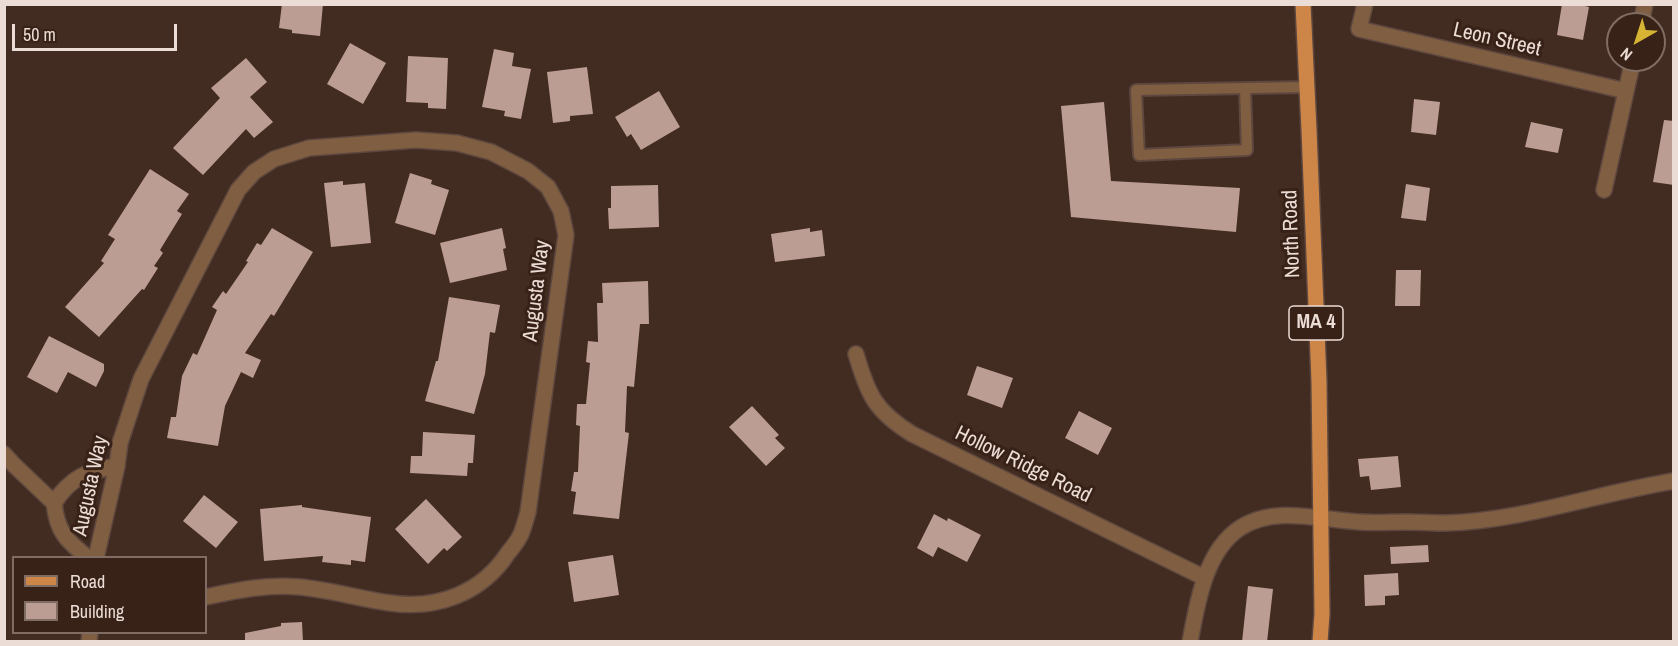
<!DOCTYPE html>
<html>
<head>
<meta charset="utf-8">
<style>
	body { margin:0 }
	#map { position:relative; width:1678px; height:646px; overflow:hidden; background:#422b21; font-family:"Archivo Narrow",sans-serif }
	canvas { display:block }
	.frame { position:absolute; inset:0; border:6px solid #ebdcd5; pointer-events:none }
	.legend { position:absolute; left:12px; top:556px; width:195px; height:78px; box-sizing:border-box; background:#382217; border:2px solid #806c63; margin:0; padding:8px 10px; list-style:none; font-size:18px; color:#ebdcd5 }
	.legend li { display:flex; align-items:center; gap:12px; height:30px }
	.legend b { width:30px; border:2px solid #806c63 }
	.north { position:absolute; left:1606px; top:12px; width:60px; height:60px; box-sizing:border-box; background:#382217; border:2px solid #806c63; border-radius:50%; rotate:219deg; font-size:16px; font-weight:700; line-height:24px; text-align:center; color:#ebdcd5 }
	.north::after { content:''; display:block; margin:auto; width:21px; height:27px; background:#d8b434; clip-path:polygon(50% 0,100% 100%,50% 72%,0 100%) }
	.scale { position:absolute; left:12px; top:24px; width:165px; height:27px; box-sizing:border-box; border:3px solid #ebdcd5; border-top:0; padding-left:8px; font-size:18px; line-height:21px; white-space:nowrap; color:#ebdcd5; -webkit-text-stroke:4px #382217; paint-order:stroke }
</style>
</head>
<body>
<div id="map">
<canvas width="1678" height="646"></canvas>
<div class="frame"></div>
<ul class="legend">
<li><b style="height:8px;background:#cd8648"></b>Road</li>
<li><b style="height:16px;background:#bb9d93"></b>Building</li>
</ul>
<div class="north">N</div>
<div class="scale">50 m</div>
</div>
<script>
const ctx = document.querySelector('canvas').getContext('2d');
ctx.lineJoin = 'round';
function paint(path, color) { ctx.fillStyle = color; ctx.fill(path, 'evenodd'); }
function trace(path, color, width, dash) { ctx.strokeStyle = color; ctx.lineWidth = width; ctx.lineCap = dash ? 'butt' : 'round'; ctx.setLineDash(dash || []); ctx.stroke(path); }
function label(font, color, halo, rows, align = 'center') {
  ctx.font = font + ' "Archivo Narrow",sans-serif'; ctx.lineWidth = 6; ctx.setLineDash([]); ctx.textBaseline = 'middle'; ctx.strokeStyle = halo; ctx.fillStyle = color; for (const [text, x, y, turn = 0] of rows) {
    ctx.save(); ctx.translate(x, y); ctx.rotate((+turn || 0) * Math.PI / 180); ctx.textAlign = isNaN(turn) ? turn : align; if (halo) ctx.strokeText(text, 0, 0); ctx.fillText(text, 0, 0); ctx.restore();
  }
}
paint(new Path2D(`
	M 282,4 L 323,4 L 320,36 L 292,33 L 292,30 L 279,28 Z
	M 1562,4 L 1577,4 L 1589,7 L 1583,40 L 1557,35 Z
	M 350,43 L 386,63 L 363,104 L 327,84 Z
	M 494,49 L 514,53 L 512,66 L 531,69 L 521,119 L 504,116 L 505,111 L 482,107 Z
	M 408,56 L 448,58 L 446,109 L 428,108 L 428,103 L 406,102 Z
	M 246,58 L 267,82 L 250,97 L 273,122 L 254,138 L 246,129 L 203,175 L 173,148 L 220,98 L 211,88 Z
	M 587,67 L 593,114 L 570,116 L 570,121 L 553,123 L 547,72 Z
	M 659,91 L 680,127 L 641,150 L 631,134 L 627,137 L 615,117 Z
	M 1414,99 L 1440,102 L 1436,135 L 1411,132 Z
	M 1104,102 L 1111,181 L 1240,188 L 1236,232 L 1071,217 L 1061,106 Z
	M 1664,120 L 1674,121 L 1674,185 L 1653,182 Z
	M 1531,122 L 1563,129 L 1558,153 L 1525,147 Z
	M 150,169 L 189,194 L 177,211 L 182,214 L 160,250 L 163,253 L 154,266 L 158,268 L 144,290 L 142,289 L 99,337 L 65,307 L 104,263 L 101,261 L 115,239 L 108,235 Z
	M 410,173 L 432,180 L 431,184 L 449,190 L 435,235 L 395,223 Z
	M 343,181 L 343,185 L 365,183 L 371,243 L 331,247 L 324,183 Z
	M 1406,184 L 1430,188 L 1426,221 L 1401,218 Z
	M 658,185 L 659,227 L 609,229 L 608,208 L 611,208 L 611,186 Z
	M 272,228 L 313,252 L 274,316 L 271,314 L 245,353 L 261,360 L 253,378 L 241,372 L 225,406 L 218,446 L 167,438 L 171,417 L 176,417 L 182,376 L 193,353 L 197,355 L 217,310 L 212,307 L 223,291 L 226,294 L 248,262 L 246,261 L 257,243 L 261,245 Z
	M 502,228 L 506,248 L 503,249 L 507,270 L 450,283 L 440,243 Z
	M 810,228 L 810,232 L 822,230 L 825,256 L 775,262 L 771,234 Z
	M 1396,270 L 1421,270 L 1420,306 L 1395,306 Z
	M 648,281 L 649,324 L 640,324 L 634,387 L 627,386 L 625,432 L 629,433 L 619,519 L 573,514 L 576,492 L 571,491 L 574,472 L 578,472 L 580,426 L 576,425 L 577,404 L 586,404 L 590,363 L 586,362 L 588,341 L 598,342 L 597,303 L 603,303 L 602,283 Z
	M 449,297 L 500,305 L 495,333 L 490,332 L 485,374 L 474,414 L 425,401 L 436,361 L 438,361 Z
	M 49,336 L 104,364 L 104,371 L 96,387 L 68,372 L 57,393 L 27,377 Z
	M 977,366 L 1013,378 L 1002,408 L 967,395 Z
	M 752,406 L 779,435 L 775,438 L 785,448 L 766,466 L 729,427 Z
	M 1079,411 L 1112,428 L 1098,455 L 1065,438 Z
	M 423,432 L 475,435 L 473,463 L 468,463 L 467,476 L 410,473 L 411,456 L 422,456 Z
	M 1398,456 L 1401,487 L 1371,490 L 1369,476 L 1360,477 L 1358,459 Z
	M 204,495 L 238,522 L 216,548 L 183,521 Z
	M 426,499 L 462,537 L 447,551 L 444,548 L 428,564 L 395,529 Z
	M 302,505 L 302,507 L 371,517 L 365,562 L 351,560 L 351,565 L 322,562 L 323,556 L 264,561 L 260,509 Z
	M 934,514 L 947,521 L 948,518 L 981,535 L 967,562 L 938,547 L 933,557 L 917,548 Z
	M 1428,545 L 1429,562 L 1391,564 L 1390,547 Z
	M 613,555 L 619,595 L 574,602 L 568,562 Z
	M 1398,573 L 1399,595 L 1385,596 L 1385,605 L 1365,606 L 1364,575 Z
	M 1248,586 L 1273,589 L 1267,642 L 1242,642 Z
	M 302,622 L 303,642 L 245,642 L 245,633 L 281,626 L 281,623 Z`), '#bb9d93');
const lane = new Path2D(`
	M 1245,88 L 1247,150 L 1139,155 L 1136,90 L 1307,87`);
const street = new Path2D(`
	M 1365,4 L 1359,29 L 1626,91
	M 1641,24 L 1645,4
	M 1604,190 L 1633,60
	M 856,354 C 868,395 875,411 912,434 L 1205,578
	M 4,454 L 14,465 L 54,503 C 57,532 66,540 88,558
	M 54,503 C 71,477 87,471 117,466
	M 96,558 L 117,466 L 120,443 L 141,379 L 238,190 L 254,172 L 274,159 L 309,148 L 416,140 L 457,143 L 491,152 L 528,171 L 548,187 L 561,211 L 566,235 L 528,512 C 526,519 524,527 521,534 C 518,541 513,547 508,553 C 482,593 437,610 390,603 C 360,599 331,590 300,587 C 268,584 237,590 206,597
	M 89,642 L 90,632
	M 1190,642 C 1197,604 1205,551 1240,528 C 1275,505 1321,520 1360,522 C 1375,523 1390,522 1405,522 C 1419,522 1432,523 1446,523 C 1523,521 1598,493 1674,481`);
const primary = new Path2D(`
	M 1303,4 L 1309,130 L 1319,381 L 1322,614 L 1320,642`);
trace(lane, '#5d473e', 14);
trace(street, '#5d473e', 18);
trace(primary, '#5d473e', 18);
trace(lane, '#805e41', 10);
trace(street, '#805e41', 15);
trace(primary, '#cd8648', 15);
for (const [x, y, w] of [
	[1316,323,54]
]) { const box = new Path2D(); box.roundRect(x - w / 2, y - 17, w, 34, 4.5); ctx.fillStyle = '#382217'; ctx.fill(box); trace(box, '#ebdcd5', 1.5); }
label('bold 20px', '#ebdcd5', null, [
	["MA 4",1316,323]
]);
label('21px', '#ebdcd5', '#382217', [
	["Leon Street",1497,40,13],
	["North Road",1292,234,-92],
	["Augusta Way",537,291,-83],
	["Hollow Ridge Road",1023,465,26],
	["Augusta Way",91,486,-78]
]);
</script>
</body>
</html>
